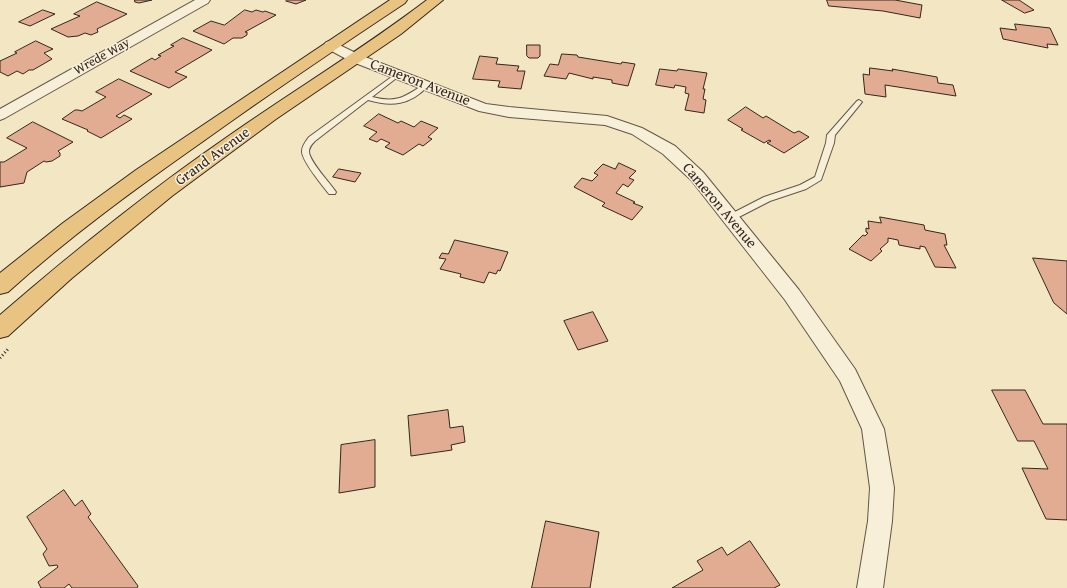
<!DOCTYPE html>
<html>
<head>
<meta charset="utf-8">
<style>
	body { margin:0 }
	canvas { display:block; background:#f2e6c3 }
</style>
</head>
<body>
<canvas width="1067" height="588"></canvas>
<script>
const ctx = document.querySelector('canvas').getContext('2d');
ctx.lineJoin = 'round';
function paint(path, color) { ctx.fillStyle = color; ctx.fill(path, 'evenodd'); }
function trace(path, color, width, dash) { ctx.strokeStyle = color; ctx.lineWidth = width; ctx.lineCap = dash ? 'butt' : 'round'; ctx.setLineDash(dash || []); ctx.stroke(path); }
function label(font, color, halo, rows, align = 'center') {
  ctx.font = font + ' "Gentium Book Plus",serif'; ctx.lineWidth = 3; ctx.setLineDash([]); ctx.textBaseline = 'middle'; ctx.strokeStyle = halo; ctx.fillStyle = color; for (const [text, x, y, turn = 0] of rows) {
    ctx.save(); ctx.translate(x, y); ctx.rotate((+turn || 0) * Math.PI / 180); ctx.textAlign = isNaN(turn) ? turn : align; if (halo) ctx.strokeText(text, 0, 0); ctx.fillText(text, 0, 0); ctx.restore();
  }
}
const building = new Path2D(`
	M 135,0 L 152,0 L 139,3 L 135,2 Z
	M 287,0 L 306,0 L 296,4 L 286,1 Z
	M 827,0 L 895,0 L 922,5 L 920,18 L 883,11 L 829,6 Z
	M 1002,0 L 1019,0 L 1034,10 L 1025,13 Z
	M 97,2 L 127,14 L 97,29 L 98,32 L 91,35 L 85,33 L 78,36 L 68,37 L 51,29 L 80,16 L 74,14 Z
	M 43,10 L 55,14 L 30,26 L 19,22 Z
	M 245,10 L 252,12 L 256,10 L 263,12 L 265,11 L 276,15 L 245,32 L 247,32 L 247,35 L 242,38 L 233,38 L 224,44 L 193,31 L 211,21 L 224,25 Z
	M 1015,24 L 1050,28 L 1058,45 L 1047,44 L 1048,48 L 1003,39 L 1000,28 L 1016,30 Z
	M 183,38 L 212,50 L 175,72 L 187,77 L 169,88 L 130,71 L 152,58 L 155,60 L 161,56 L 158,55 L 174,46 L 171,45 Z
	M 36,41 L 53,49 L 44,53 L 52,59 L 33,70 L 29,70 L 23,74 L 17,71 L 8,76 L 0,72 L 0,61 L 17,53 L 15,52 Z
	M 527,45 L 540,45 L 540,56 L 538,58 L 529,58 L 527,56 Z
	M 562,54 L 577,55 L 578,57 L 621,64 L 622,62 L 635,64 L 628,86 L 612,83 L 612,80 L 593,77 L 593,79 L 569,73 L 566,79 L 544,76 L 550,64 L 558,65 Z
	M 480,56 L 498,58 L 496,64 L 519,66 L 517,71 L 525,71 L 521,89 L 498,87 L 500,81 L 473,79 Z
	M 870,68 L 893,71 L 892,69 L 937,77 L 938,83 L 953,85 L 956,96 L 885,85 L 886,97 L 865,94 L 863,74 L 869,75 Z
	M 660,69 L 677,71 L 678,69 L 707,73 L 703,89 L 705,89 L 703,99 L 706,100 L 704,113 L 685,110 L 689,94 L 685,93 L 686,87 L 675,85 L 674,88 L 656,85 Z
	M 119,79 L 152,94 L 116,116 L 120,118 L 124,115 L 132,119 L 101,138 L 87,131 L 88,130 L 62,119 L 75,110 L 78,110 L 82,111 L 106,97 L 96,92 Z
	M 746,107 L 763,118 L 766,116 L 794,133 L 799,131 L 809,137 L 784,153 L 767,143 L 771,141 L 769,140 L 764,143 L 741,130 L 743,129 L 728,120 Z
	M 379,114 L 398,123 L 401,121 L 414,127 L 421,121 L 438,128 L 428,137 L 432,139 L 423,146 L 419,144 L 403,155 L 385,147 L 390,143 L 381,139 L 377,142 L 369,139 L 377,132 L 364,126 Z
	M 33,122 L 73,142 L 58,151 L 60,153 L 60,156 L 52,161 L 46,162 L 44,161 L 27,172 L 24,183 L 0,187 L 0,162 L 4,162 L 27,148 L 7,138 Z
	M 619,163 L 636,171 L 629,178 L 634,180 L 628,187 L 623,184 L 616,193 L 635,202 L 633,203 L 643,207 L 632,220 L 602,206 L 605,203 L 574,187 L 582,178 L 592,181 L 598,175 L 594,173 L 603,164 L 615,169 Z
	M 339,169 L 361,173 L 355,182 L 333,177 Z
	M 880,217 L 924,225 L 925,230 L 945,234 L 947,245 L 944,245 L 956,268 L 935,267 L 925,247 L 920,246 L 920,249 L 899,245 L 898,240 L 888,238 L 888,242 L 880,249 L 882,251 L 871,261 L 849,249 L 863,235 L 865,236 L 868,233 L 866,232 L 866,228 L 869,229 L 868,221 L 881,223 Z
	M 455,240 L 508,252 L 500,271 L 498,270 L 496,274 L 489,272 L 484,283 L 460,277 L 461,274 L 440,269 L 446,259 L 439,258 L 442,253 L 448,254 Z
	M 1033,258 L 1067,261 L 1067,314 L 1054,303 Z
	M 593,312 L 608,341 L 578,350 L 564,321 Z
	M 992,390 L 1025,390 L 1043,424 L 1067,424 L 1067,520 L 1046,519 L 1022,468 L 1048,469 L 1034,441 L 1018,441 Z
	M 448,410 L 450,428 L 463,426 L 465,442 L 451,445 L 452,450 L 411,456 L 408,416 Z
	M 375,440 L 375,487 L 339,493 L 341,445 Z
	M 64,490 L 75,506 L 82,500 L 91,514 L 88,517 L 138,586 L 137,588 L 72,588 L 69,584 L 64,588 L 41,588 L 38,582 L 58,567 L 57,565 L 49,566 L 43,554 L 47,549 L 27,517 Z
	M 546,521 L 599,532 L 590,588 L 532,588 Z
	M 750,541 L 780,585 L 774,588 L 672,588 L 703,570 L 697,561 L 722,547 L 727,555 Z`);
paint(building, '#e1ac91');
trace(building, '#35261e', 1);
const lane = new Path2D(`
	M 397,73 L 399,74 L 399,76 L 372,97 C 396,103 403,98 423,85 L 425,84 L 428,86 C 410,105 392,107 368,100 L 315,141 C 312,144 309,147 309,152 C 310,162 330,183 336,192 L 335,194 L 329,194 C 323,186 301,160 302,151 C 302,146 306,141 309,137 Z
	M 859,100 L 862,102 L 835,135 L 834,143 L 821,180 L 806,189 L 770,201 L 733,220 L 727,220 L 726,218 L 727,216 L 764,197 L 800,185 L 815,177 L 826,143 L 827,135 L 857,101 Z`);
const street = new Path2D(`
	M 195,0 L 210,0 L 208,3 L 5,118 L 0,120 L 0,109 Z
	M 331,41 L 360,55 L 486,104 L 509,107 L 607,116 L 642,128 L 675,146 L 703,172 L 799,290 L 855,369 L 884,429 L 894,488 L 892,521 L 883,588 L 857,588 L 868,521 L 870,488 L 862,429 L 840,381 L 785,300 L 691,180 L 663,154 L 632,134 L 605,125 L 509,117 L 479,111 L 350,61 L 326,48 L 324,45 L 326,42 Z`);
const primary = new Path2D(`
	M 390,0 L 407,0 L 405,3 C 337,48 269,94 202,142 C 135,189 69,237 8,292 L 0,294 L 0,273 L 63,223 L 136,170 Z
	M 427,0 L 443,0 L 401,34 L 276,119 L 172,196 L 72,278 L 8,336 L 0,338 L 0,315 C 74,251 150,190 230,135 C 296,89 364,48 427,0 Z`);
trace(lane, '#645647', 2);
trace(street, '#645647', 2);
trace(primary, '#35261e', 2);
trace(new Path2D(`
	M 0,358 L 9,348`), '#35261e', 3, [1, 2.5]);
paint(lane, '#f7efd8');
paint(street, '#f7efd8');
paint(primary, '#e9c382');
label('13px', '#35261e', '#f7efd8', [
	["Wrede Way",102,57,-29]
]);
label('15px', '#35261e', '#f7efd8', [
	["Cameron Avenue",420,83,21],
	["Grand Avenue",213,157,-36],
	["Cameron Avenue",719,206,50]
]);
</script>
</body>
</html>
